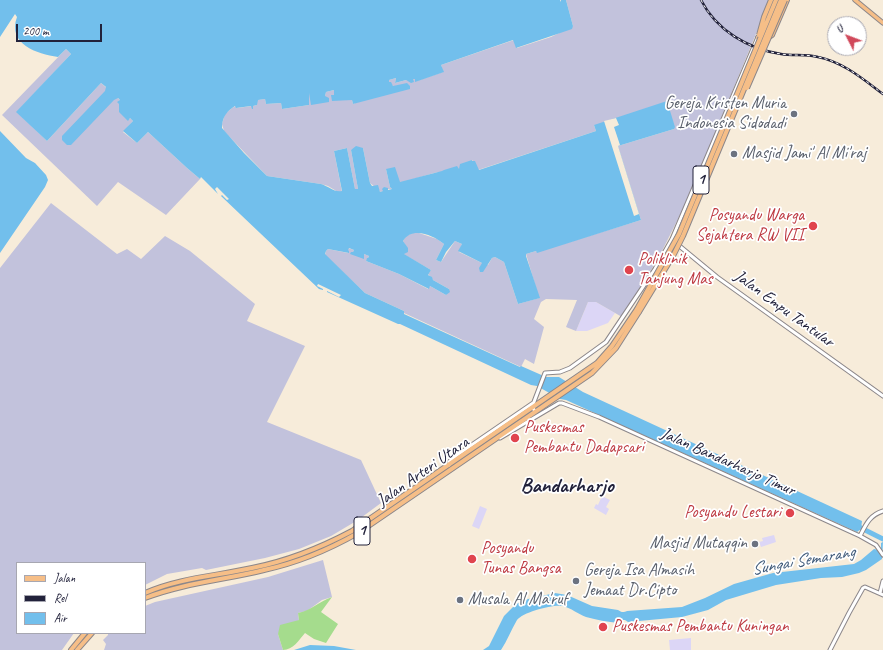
<!DOCTYPE html>
<html>
<head>
<meta charset="utf-8">
<style>
	body { margin:0 }
	#map { position:relative; width:883px; height:650px; overflow:hidden; background:#f7ecda; font-family:Caveat,sans-serif }
	canvas { display:block }
	.legend { position:absolute; left:16px; top:562px; width:130px; height:72px; box-sizing:border-box; background:#fff; border:1px solid #a7a7b1; margin:0; padding:5px 7px; list-style:none; font-size:12px; color:#22223b }
	.legend li { display:flex; align-items:center; gap:8px; height:20px }
	.legend b { width:20px; border:1px solid #a7a7b1 }
	.north { position:absolute; left:827px; top:16px; width:40px; height:40px; box-sizing:border-box; background:#fff; border:1px solid #a7a7b1; border-radius:50%; rotate:312deg; font-size:11px; font-weight:700; line-height:16px; text-align:center; color:#22223b }
	.north::after { content:''; display:block; margin:auto; width:14px; height:18px; background:#d1495b; clip-path:polygon(50% 0,100% 100%,50% 72%,0 100%) }
	.scale { position:absolute; left:16px; top:24px; width:86px; height:18px; box-sizing:border-box; border:2px solid #22223b; border-top:0; padding-left:5px; font-size:12px; line-height:14px; white-space:nowrap; color:#22223b; -webkit-text-stroke:3px #fff; paint-order:stroke }
</style>
</head>
<body>
<div id="map">
<canvas width="883" height="650"></canvas>
<ul class="legend">
<li><b style="height:5px;background:#f6be87"></b>Jalan</li>
<li><b style="height:5px;background:#22223b"></b>Rel</li>
<li><b style="height:11px;background:#72bfec"></b>Air</li>
</ul>
<div class="north">U</div>
<div class="scale">200 m</div>
</div>
<script>
const ctx = document.querySelector('canvas').getContext('2d');
ctx.lineJoin = 'round';
function paint(path, color) { ctx.fillStyle = color; ctx.fill(path, 'evenodd'); }
function trace(path, color, width, dash) { ctx.strokeStyle = color; ctx.lineWidth = width; ctx.lineCap = dash ? 'butt' : 'round'; ctx.setLineDash(dash || []); ctx.stroke(path); }
function label(font, color, halo, rows, align = 'center') {
  ctx.font = font + ' Caveat,sans-serif'; ctx.lineWidth = 3.5; ctx.setLineDash([]); ctx.textBaseline = 'middle'; ctx.strokeStyle = halo; ctx.fillStyle = color; for (const [text, x, y, turn = 0] of rows) {
    ctx.save(); ctx.translate(x, y); ctx.rotate((+turn || 0) * Math.PI / 180); ctx.textAlign = isNaN(turn) ? turn : align; if (halo) ctx.strokeText(text, 0, 0); ctx.fillText(text, 0, 0); ctx.restore();
  }
}
paint(new Path2D(`
	M 588,302 L 596,302 L 615,313 L 608,323 L 587,331 L 576,331 Z
	M 602,496 L 610,500 L 606,507 L 609,509 L 606,515 L 594,508 L 596,504 L 598,505 Z
	M 480,506 L 487,509 L 479,529 L 472,526 Z
	M 774,535 L 776,542 L 761,547 L 759,542 L 763,541 L 762,538 Z
	M 691,638 L 691,650 L 670,650 L 669,640 Z`), '#dcd6f6');
paint(new Path2D(`
	M 566,0 L 770,0 L 687,201 L 659,257 L 622,317 L 596,302 L 588,302 L 576,331 L 566,327 L 577,300 L 546,299 L 541,302 L 534,319 L 544,327 L 534,364 L 525,359 L 521,367 L 404,313 L 404,311 L 365,293 L 325,255 L 326,251 L 328,249 L 348,253 L 348,248 L 354,250 L 353,252 L 363,257 L 364,254 L 369,256 L 366,261 L 399,274 L 428,289 L 430,286 L 446,295 L 449,289 L 433,280 L 428,274 L 431,270 L 403,254 L 408,250 L 403,241 L 406,236 L 415,232 L 419,233 L 437,239 L 444,244 L 436,260 L 441,262 L 455,241 L 462,244 L 459,252 L 482,263 L 488,265 L 492,258 L 495,257 L 504,262 L 518,304 L 539,298 L 526,254 L 536,251 L 537,252 L 641,220 L 618,146 L 674,129 L 594,125 L 596,131 L 478,170 L 472,160 L 459,169 L 434,173 L 400,183 L 386,169 L 390,187 L 392,189 L 383,189 L 384,191 L 380,192 L 379,190 L 370,183 L 363,148 L 351,150 L 358,189 L 355,189 L 347,148 L 334,151 L 342,192 L 338,192 L 328,186 L 321,184 L 267,176 L 224,131 L 222,124 L 225,114 L 232,108 L 236,106 L 237,108 L 252,106 L 253,108 L 253,106 L 257,105 L 257,100 L 265,99 L 266,104 L 281,103 L 282,109 L 309,105 L 308,93 L 325,96 L 326,92 L 334,90 L 334,95 L 352,100 L 353,104 L 393,86 L 389,82 L 389,80 L 396,78 L 395,83 L 406,80 L 413,82 L 413,79 L 415,79 L 416,81 L 443,72 L 441,65 L 514,40 L 517,48 L 551,37 L 573,26 Z
	M 66,49 L 71,54 L 17,112 L 47,141 L 101,83 L 120,100 L 119,104 L 128,120 L 130,118 L 133,121 L 123,132 L 137,143 L 148,132 L 187,168 L 200,179 L 166,215 L 118,182 L 97,206 L 2,115 Z
	M 51,203 L 117,254 L 127,249 L 141,259 L 165,236 L 190,251 L 255,304 L 247,321 L 305,346 L 267,422 L 361,460 L 381,503 L 358,520 L 331,536 L 299,549 L 265,558 L 206,570 L 202,568 L 167,574 L 145,585 L 145,563 L 17,563 L 17,633 L 74,633 L 62,650 L 0,650 L 0,268 Z
	M 323,560 L 332,597 L 322,600 L 307,611 L 298,613 L 299,620 L 278,634 L 283,650 L 104,650 L 106,644 L 103,640 L 108,635 L 108,633 L 145,633 L 145,606 L 155,602 L 268,577 Z`), '#c2c2dc');
paint(new Path2D(`
	M 332,597 L 321,612 L 338,624 L 326,643 L 314,639 L 305,633 C 299,640 293,650 283,650 L 278,634 L 280,625 L 299,620 L 298,613 C 312,610 318,602 332,597 Z`), '#a5dc8d');
paint(new Path2D(`
	M 0,0 L 560,0 L 561,2 L 561,0 L 566,0 L 573,26 L 572,29 L 516,48 L 513,40 L 441,65 L 444,72 L 415,82 L 415,79 L 413,79 L 414,82 L 411,83 L 406,80 L 395,83 L 396,78 L 389,80 L 389,82 L 391,82 L 393,86 L 407,83 L 410,86 L 410,89 L 353,104 L 352,100 L 332,101 L 331,95 L 334,95 L 334,90 L 326,92 L 325,96 L 329,98 L 329,102 L 311,105 L 309,93 L 309,105 L 282,109 L 281,103 L 266,104 L 265,99 L 258,100 L 257,105 L 253,106 L 253,109 L 252,109 L 251,106 L 236,108 L 235,106 C 227,111 222,117 222,128 L 244,153 L 267,176 L 321,184 C 328,186 335,193 342,191 L 334,151 L 347,148 L 355,189 L 358,189 L 351,150 L 356,146 L 363,148 L 370,183 L 372,186 L 378,185 L 380,192 L 383,191 L 382,189 L 384,187 L 388,188 L 388,190 L 392,189 L 390,187 L 386,169 L 395,167 L 400,182 L 442,171 L 444,170 L 457,166 L 459,169 L 460,164 L 472,160 L 472,161 L 475,161 L 479,170 L 596,131 L 594,125 L 667,101 L 675,127 L 674,129 L 618,146 L 641,220 L 537,253 L 536,251 L 526,254 L 526,256 L 540,298 L 518,304 L 504,262 L 495,257 L 492,258 L 483,272 L 480,272 L 479,268 L 482,263 L 458,251 L 462,244 L 455,241 L 446,252 L 441,262 L 436,260 L 444,244 C 433,235 412,226 403,241 L 408,248 L 408,252 L 404,254 L 431,270 L 428,275 L 432,277 L 433,280 L 449,289 L 450,292 L 446,295 L 430,286 L 429,289 L 399,274 L 366,261 L 367,258 L 368,258 L 369,256 L 364,254 L 364,259 L 350,254 L 351,252 L 353,252 L 354,250 L 349,248 L 348,250 L 349,251 L 349,253 L 328,249 L 326,251 L 325,254 L 365,293 L 404,311 L 404,314 L 520,367 L 521,366 L 546,377 L 559,377 L 583,392 L 862,521 L 861,529 L 857,532 L 566,400 L 560,399 L 537,386 L 531,385 L 400,324 L 398,324 L 327,292 L 327,291 L 339,297 L 341,295 L 318,284 L 317,286 L 323,289 L 323,290 L 319,289 L 221,196 L 222,195 L 227,200 L 229,199 L 217,187 L 215,189 L 218,194 L 201,177 L 200,179 L 187,168 L 148,132 L 137,143 L 123,131 L 133,121 L 130,118 L 128,121 L 119,112 L 119,104 L 117,102 L 120,100 L 118,98 L 114,100 L 71,145 L 67,145 L 62,140 L 62,136 L 105,91 L 106,87 L 101,83 L 47,141 L 16,112 L 71,54 L 66,49 L 58,57 C 37,54 7,44 17,17 L 15,14 L 0,37 Z
	M 0,131 L 26,158 L 35,163 L 46,175 L 48,180 L 45,187 L 0,253 Z
	M 883,542 L 882,559 L 866,570 L 859,573 L 842,577 L 821,578 L 776,585 L 726,600 L 708,610 L 682,617 L 628,622 L 625,620 L 621,620 L 619,623 C 607,622 597,620 586,617 C 578,614 571,608 563,606 C 553,604 523,612 517,620 C 511,630 507,641 501,650 L 483,650 L 489,646 L 504,616 L 516,604 L 528,599 L 555,593 L 567,595 L 592,606 L 618,610 C 621,612 623,613 627,611 L 682,607 L 705,598 L 734,584 L 773,573 L 854,564 L 861,560 L 874,549 L 878,550 L 881,548 L 881,543 Z
	M 310,645 L 334,646 L 356,650 L 294,650 Z`), '#72bfec');
paint(new Path2D(`
	M 616,118 L 619,125 L 614,127 L 620,145 L 618,146 L 639,214 L 634,216 L 604,121 Z`), '#f7ecda');
trace(new Path2D(`
	M 859,527 L 883,539`), '#72bfec', 5);
const minor = new Path2D(`
	M 677,244 L 717,277 L 883,396
	M 535,411 L 532,407 L 545,373 L 560,372 L 570,368 L 606,342 L 655,269 L 672,239 L 758,37
	M 500,438 L 559,403 L 562,403 L 599,417 L 860,536
	M 449,465 L 449,462 L 457,455 L 533,403
	M 883,511 C 870,515 866,524 860,536 L 876,545 L 883,555
	M 880,593 L 883,581
	M 830,650 L 849,613 L 863,588 L 865,587 L 883,595`);
const major = new Path2D(`
	M 855,0 L 883,23`);
const highway = new Path2D(`
	M 758,38 L 769,37 L 772,35 L 787,0
	M 145,593 C 179,578 216,576 252,568 C 288,561 320,548 352,531 L 597,363 L 612,346 L 637,309
	M 145,598 C 184,583 224,580 264,570 C 297,563 328,550 358,533 L 592,373 L 616,348 L 639,312
	M 71,650 L 85,633
	M 77,650 L 92,633`);
trace(minor, '#8c878a', 5);
trace(major, '#8c878a', 5.5);
trace(highway, '#8c878a', 6);
trace(minor, '#fff', 3);
trace(major, '#f6be87', 3.5);
trace(highway, '#f6be87', 4);
const rail = new Path2D(`
	M 701,0 C 716,30 748,49 781,54 C 793,56 806,54 818,57 C 843,62 863,79 883,94`);
trace(rail, '#22223b', 2.5);
trace(rail, '#fff', 1, [3]);
const highwayBridge = new Path2D(`
	M 759,35 L 764,17 L 771,0
	M 747,88 L 785,0
	M 637,309 L 679,234 L 776,0
	M 639,312 L 673,256 L 683,236 L 781,0`);
trace(highwayBridge, '#8c878a', 6, []);
trace(highwayBridge, '#f6be87', 4);
for (const [x, y, r, color] of [
	[794,114,4,"#6b7280"],
	[734,154,4,"#6b7280"],
	[813,226,5,"#e0444e"],
	[629,270,5,"#e0444e"],
	[515,438,5,"#e0444e"],
	[790,513,5,"#e0444e"],
	[755,544,4,"#6b7280"],
	[472,559,5,"#e0444e"],
	[576,581,4,"#6b7280"],
	[460,600,4,"#6b7280"],
	[603,627,5,"#e0444e"]
]) { const dot = new Path2D(); dot.arc(x, y, r, 0, 2 * Math.PI); ctx.fillStyle = color; ctx.fill(dot); trace(dot, '#fff', 1.5); }
for (const [x, y, w] of [
	[701,180,16],
	[362,531,16]
]) { const box = new Path2D(); box.roundRect(x - w / 2, y - 14, w, 28, 3); ctx.fillStyle = '#fff'; ctx.fill(box); trace(box, '#22223b', 1); }
label('bold 16px', '#22223b', null, [
	["1",701,180],
	["1",362,531]
]);
label('17px', '#5b616d', '#fff', [
	["Gereja Kristen Muria",786,104,"right"],
	["Indonesia Sidodadi",786,124,"right"],
	["Masjid Jami' Al Mi'raj",742,154],
	["Masjid Mutaqqin",747,544,"right"],
	["Gereja Isa Almasih",584,571],
	["Jemaat Dr.Cipto",584,591],
	["Musala Al Ma'ruf",468,600]
], 'left');
label('17px', '#be3a42', '#fff', [
	["Posyandu Warga",804,216,"right"],
	["Sejahtera RW VII",804,236,"right"],
	["Poliklinik",638,260],
	["Tanjung Mas",638,280],
	["Puskesmas",524,428],
	["Pembantu Dadapsari",524,448],
	["Posyandu Lestari",781,513,"right"],
	["Posyandu",481,549],
	["Tunas Bangsa",481,569],
	["Puskesmas Pembantu Kuningan",612,627]
], 'left');
label('17px', '#22223b', '#fff', [
	["Jalan Empu Tantular",784,309,36],
	["Jalan Bandarharjo Timur",728,462,24],
	["Jalan Arteri Utara",423,472,-35]
]);
label('italic 18px', '#3e5979', '#fff', [
	["Sungai Semarang",803,561,-10]
]);
label('bold 21px', '#22223b', '#fff', [
	["Bandarharjo",567,486]
]);
</script>
</body>
</html>
